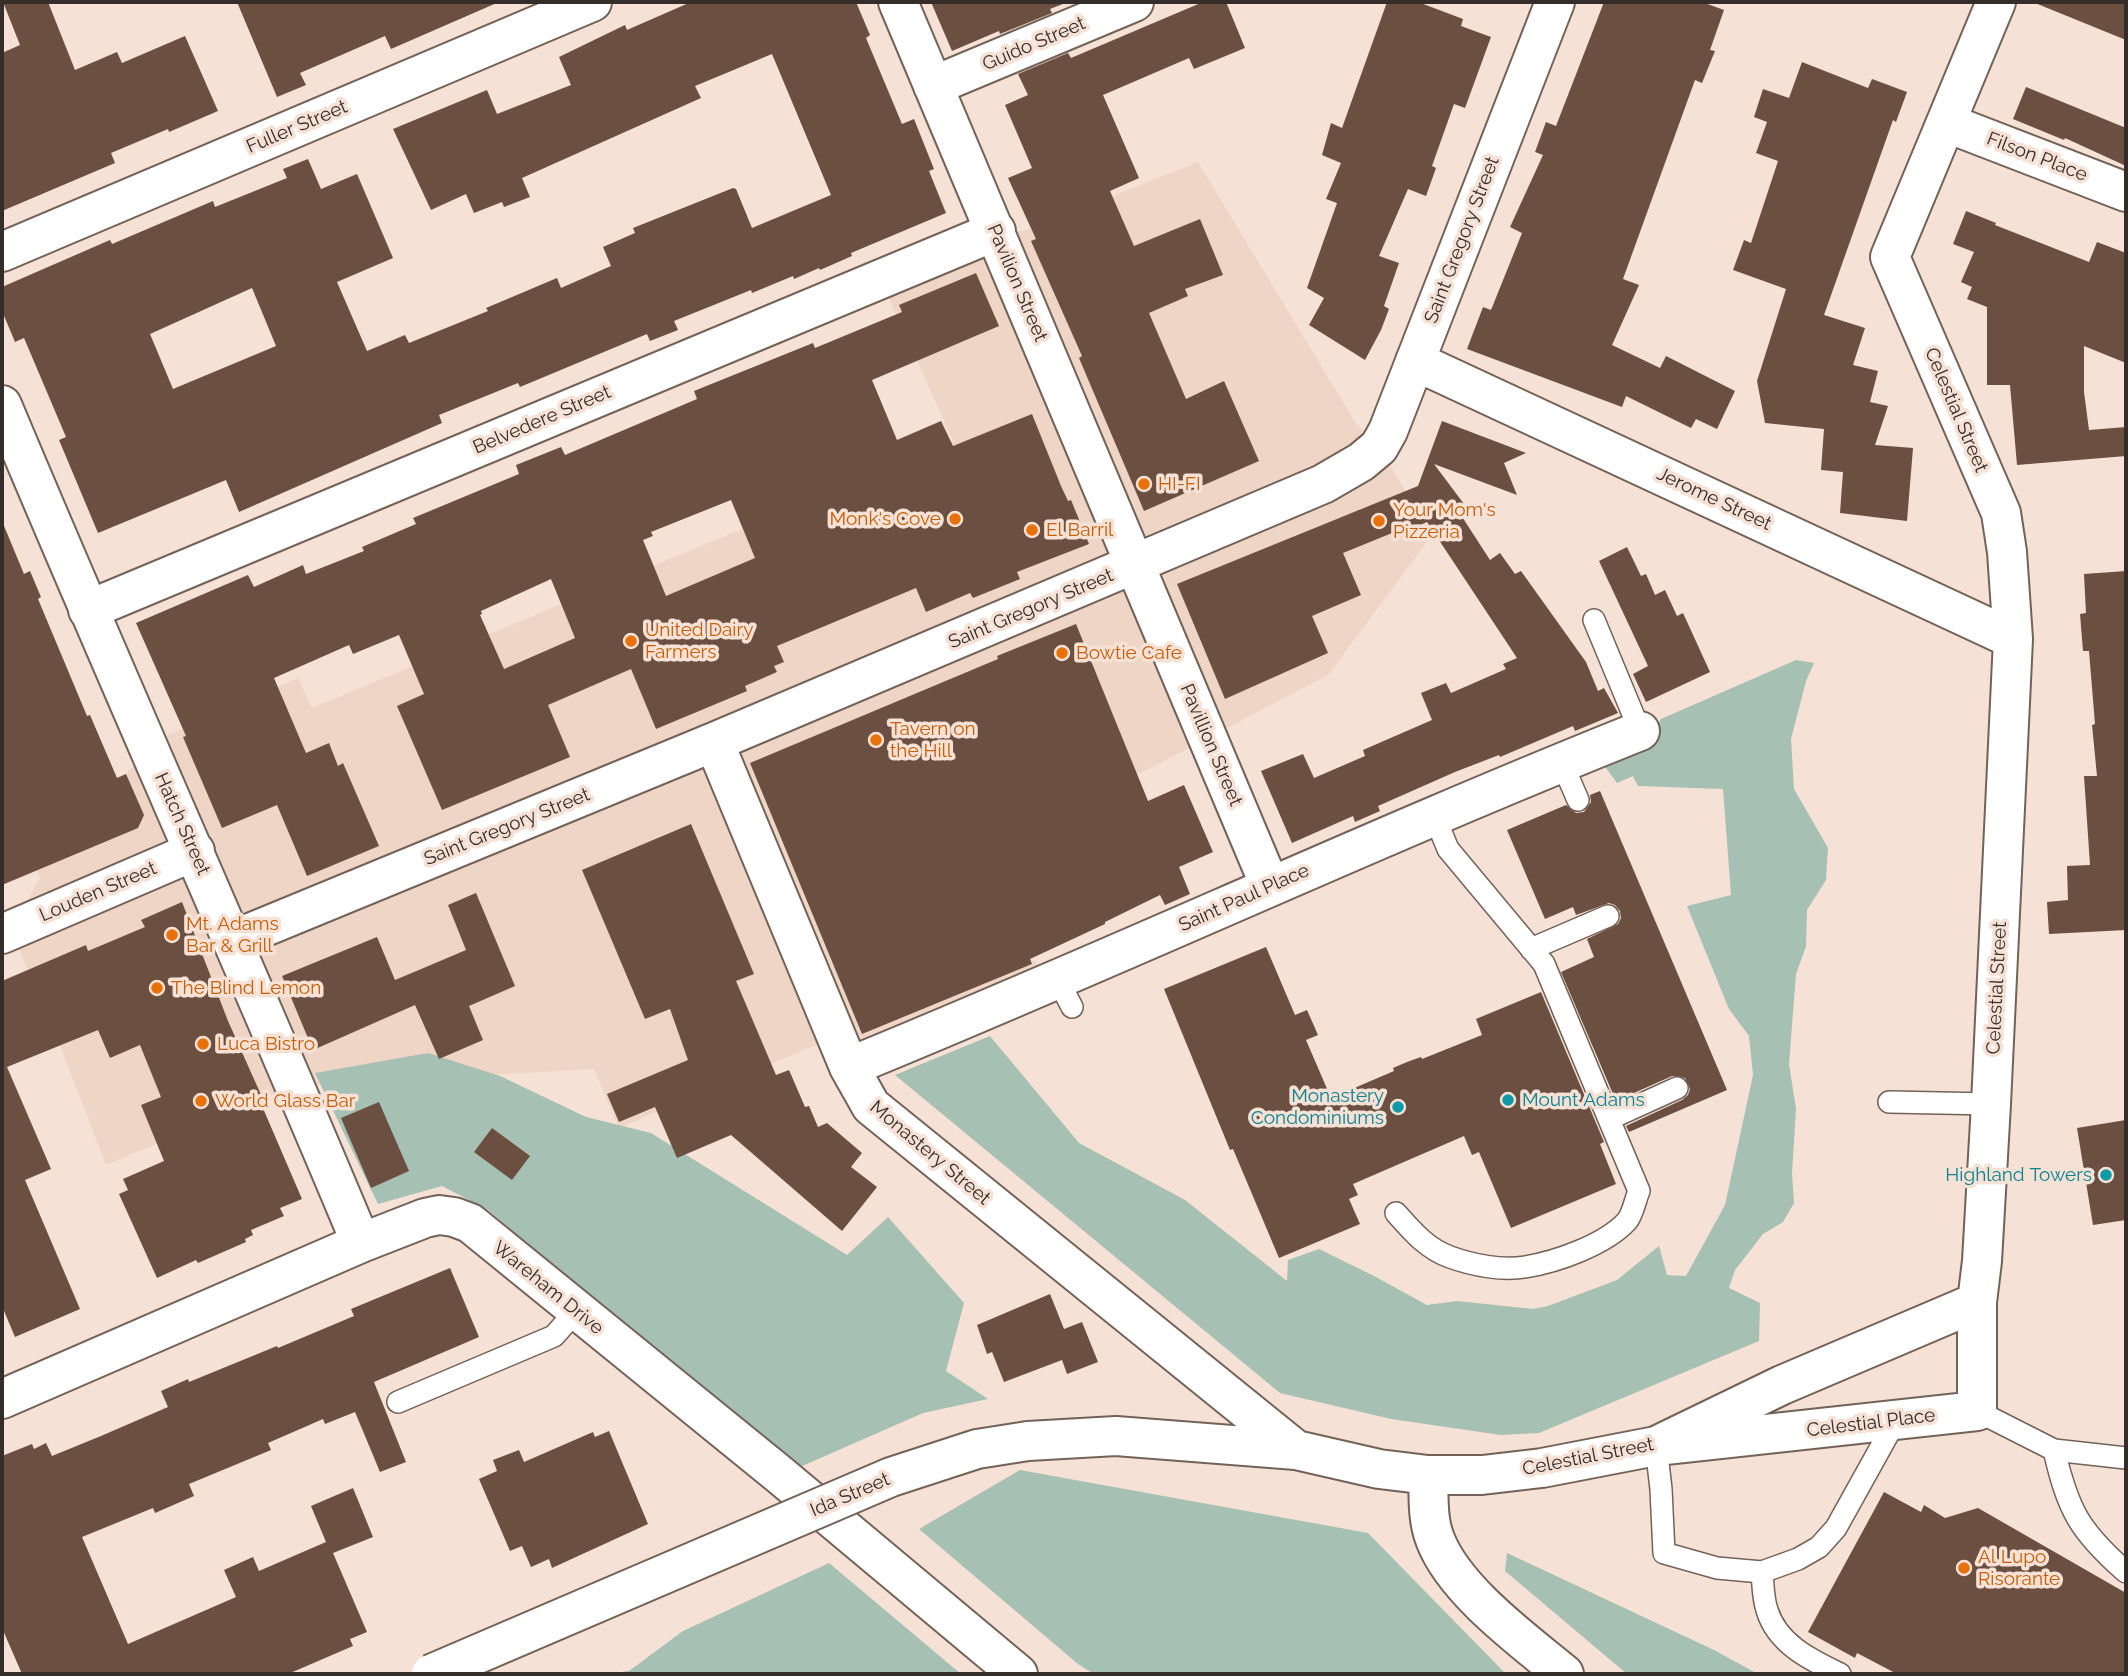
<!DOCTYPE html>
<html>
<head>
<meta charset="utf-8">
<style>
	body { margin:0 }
	#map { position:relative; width:2128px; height:1676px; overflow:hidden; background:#f5e1d6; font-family:Raleway,sans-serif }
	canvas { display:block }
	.frame { position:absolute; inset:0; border:4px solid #352d29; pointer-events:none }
</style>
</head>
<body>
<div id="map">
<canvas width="2128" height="1676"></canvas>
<div class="frame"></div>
</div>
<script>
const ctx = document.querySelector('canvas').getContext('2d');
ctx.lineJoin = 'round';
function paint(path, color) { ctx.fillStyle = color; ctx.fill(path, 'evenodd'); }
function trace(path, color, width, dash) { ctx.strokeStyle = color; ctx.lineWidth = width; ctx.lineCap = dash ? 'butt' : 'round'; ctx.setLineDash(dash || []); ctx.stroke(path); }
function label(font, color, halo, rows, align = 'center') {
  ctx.font = font + ' Raleway,sans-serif'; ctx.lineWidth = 7; ctx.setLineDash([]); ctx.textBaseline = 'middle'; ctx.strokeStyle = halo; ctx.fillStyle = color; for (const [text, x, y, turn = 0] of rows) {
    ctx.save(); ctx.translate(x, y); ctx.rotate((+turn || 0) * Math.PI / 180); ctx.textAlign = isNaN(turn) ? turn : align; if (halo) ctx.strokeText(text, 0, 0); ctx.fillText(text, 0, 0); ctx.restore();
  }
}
paint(new Path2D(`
	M 1198,162 L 1355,422 L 1379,447 L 1432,535 L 1328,675 L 1034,829 L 1029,957 L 1058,980 L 849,1067 L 837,1036 L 619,1128 L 594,1069 L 295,1086 L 106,1165 L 61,1048 L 11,930 L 40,878 L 15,820 L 127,773 L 159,739 L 298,678 L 312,708 L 953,441 L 880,278 L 996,231 L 1024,231 Z`), '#efd5c6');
paint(new Path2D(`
	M 1796,660 L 1814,663 L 1806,681 L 1791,739 L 1794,789 L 1828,848 L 1826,880 L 1807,910 L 1806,946 L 1796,974 L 1789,1064 L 1796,1109 L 1792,1173 L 1794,1203 L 1783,1222 L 1763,1234 L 1735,1270 L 1729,1288 L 1760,1303 L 1759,1341 L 1539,1433 L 1501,1435 L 1391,1419 L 1280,1393 L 895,1075 L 990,1036 L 1079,1143 L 1185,1200 L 1287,1281 L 1288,1260 L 1319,1249 L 1374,1276 L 1427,1305 L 1457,1301 L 1533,1309 L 1548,1306 L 1617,1280 L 1659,1246 L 1667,1275 L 1686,1276 L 1725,1205 L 1753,1075 L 1749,1036 L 1729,1009 L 1687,906 L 1731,895 L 1723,789 L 1638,786 L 1633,776 L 1617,783 L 1603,764 L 1652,732 L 1661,719 Z
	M 428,1053 L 500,1076 L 586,1117 L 651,1133 L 847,1255 L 888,1217 L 964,1303 L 946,1371 L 988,1399 L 923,1413 L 791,1471 L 488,1210 L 442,1186 L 378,1204 L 315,1073 Z
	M 1020,1470 L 1368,1533 L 1506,1674 L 1094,1674 L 1078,1664 L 919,1529 Z
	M 1507,1553 L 1714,1650 L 1758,1674 L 1627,1674 L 1505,1571 Z
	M 829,1563 L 961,1674 L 605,1674 L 629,1671 L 683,1631 Z`), '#a6c0b3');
paint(new Path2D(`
	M 3,2 L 48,2 L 75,70 L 117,52 L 122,63 L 185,36 L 218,111 L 169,132 L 168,129 L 111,153 L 115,163 L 2,211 L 2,53 L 20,45 Z
	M 237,2 L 499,2 L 391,49 L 385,36 L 300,73 L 306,85 L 277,97 Z
	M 691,2 L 856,2 L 870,35 L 866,38 L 902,124 L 914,119 L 934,169 L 929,171 L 946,213 L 851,253 L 852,256 L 820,270 L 819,268 L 794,279 L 793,276 L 752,293 L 751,290 L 674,321 L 678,330 L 650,341 L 647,334 L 520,387 L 518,383 L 439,415 L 442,423 L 239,512 L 226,480 L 98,533 L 59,440 L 66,437 L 24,338 L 15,342 L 2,311 L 2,287 L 110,240 L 112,244 L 213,201 L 215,207 L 287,178 L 283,169 L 308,159 L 321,189 L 357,174 L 393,258 L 337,282 L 367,351 L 405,335 L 409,343 L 488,311 L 486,308 L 557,278 L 561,288 L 611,266 L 603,247 L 635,233 L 633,228 L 733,188 L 736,189 L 752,228 L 831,195 L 772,54 L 695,86 L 701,98 L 522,178 L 530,197 L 504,207 L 502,202 L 474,213 L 466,194 L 431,210 L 393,129 L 487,90 L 497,114 L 571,85 L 559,57 L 625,25 L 627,30 ZM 252,288 L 276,346 L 173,389 L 150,334 Z
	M 931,2 L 1068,2 L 1050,9 L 1052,13 L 1000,34 L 999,31 L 952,51 Z
	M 1203,2 L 1226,2 L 1245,48 L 1194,69 L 1189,58 L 1103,95 L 1139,178 L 1110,191 L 1134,246 L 1200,219 L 1223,275 L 1185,289 L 1188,296 L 1149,313 L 1186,399 L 1224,381 L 1259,461 L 1144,511 L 1079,358 L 1082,356 L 1031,241 L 1036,239 L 1008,178 L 1032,168 L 1005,105 L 1028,95 L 1018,74 L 1068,53 L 1071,58 Z
	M 1387,2 L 1418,2 L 1463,19 L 1461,26 L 1491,37 L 1465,108 L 1454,104 L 1432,166 L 1436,168 L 1426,196 L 1408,189 L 1379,256 L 1399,263 L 1384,306 L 1389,309 L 1381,330 L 1365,360 L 1309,325 L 1324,298 L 1307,288 L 1337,203 L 1326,199 L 1341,163 L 1322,155 L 1331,123 L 1342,128 Z
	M 1604,2 L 1702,2 L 1724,10 L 1710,50 L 1715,51 L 1702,83 L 1695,80 L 1623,279 L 1639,285 L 1612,345 L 1660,368 L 1666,356 L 1735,391 L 1717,429 L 1696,419 L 1691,428 L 1626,396 L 1622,407 L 1467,349 L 1483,307 L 1491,310 L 1522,233 L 1510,227 L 1543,155 L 1535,152 L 1546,122 L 1556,126 Z
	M 2035,2 L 2126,2 L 2126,40 L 2035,3 Z
	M 1802,62 L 1868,88 L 1872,79 L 1907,92 L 1896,122 L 1893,120 L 1824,315 L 1865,328 L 1853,365 L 1878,371 L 1870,402 L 1888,406 L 1875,445 L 1913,448 L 1907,521 L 1840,513 L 1843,472 L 1821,470 L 1824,429 L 1765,423 L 1757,381 L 1786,289 L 1733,270 L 1744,240 L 1751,243 L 1778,161 L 1756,153 L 1767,122 L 1754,117 L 1763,89 L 1789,98 Z
	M 2026,87 L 2126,128 L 2126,166 L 2065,138 L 2064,140 L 2013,119 Z
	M 1966,211 L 1996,223 L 1995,225 L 2089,262 L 2097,242 L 2126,253 L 2126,363 L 2084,346 L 2084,392 L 2089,430 L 2126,427 L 2126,456 L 2017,465 L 2010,385 L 1987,385 L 1987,307 L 1967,299 L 1972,287 L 1961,282 L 1974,252 L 1953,244 Z
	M 976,273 L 999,326 L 872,380 L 897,440 L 941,421 L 953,446 L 1032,414 L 1061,486 L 1068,501 L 1071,500 L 1089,544 L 1017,572 L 1020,579 L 973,598 L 970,593 L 926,612 L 916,588 L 777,646 L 784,662 L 774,666 L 777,672 L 745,686 L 747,691 L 656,729 L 631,669 L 548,705 L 570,757 L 442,810 L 397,706 L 424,694 L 399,635 L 353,654 L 349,645 L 274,678 L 306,753 L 329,743 L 338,766 L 343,763 L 379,846 L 307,876 L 277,805 L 222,828 L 183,737 L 186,736 L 136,623 L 248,575 L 254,587 L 303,565 L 306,574 L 364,551 L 362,547 L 416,524 L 413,518 L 519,474 L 516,465 L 561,447 L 565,455 L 697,399 L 694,391 L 813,343 L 815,348 L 902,312 L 899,305 ZM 731,500 L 755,558 L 666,596 L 643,540 L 653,536 L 651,532 ZM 551,579 L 575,638 L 504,669 L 480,615 L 482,614 L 481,611 Z
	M 1442,421 L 1526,453 L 1504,463 L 1517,495 L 1434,464 L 1464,504 L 1457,509 L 1490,560 L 1500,553 L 1515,574 L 1521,571 L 1586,662 L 1598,691 L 1604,688 L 1618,713 L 1575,731 L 1573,726 L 1500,757 L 1499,755 L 1455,772 L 1378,806 L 1380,811 L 1355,822 L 1353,816 L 1292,843 L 1261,771 L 1303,754 L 1314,778 L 1365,756 L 1363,750 L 1432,720 L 1421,693 L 1446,683 L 1451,693 L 1506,669 L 1503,664 L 1517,658 L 1427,522 L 1398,535 L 1397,531 L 1343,553 L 1361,595 L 1312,616 L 1328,653 L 1225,699 L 1177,584 L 1418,486 Z
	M 2,521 L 24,574 L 30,571 L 41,597 L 38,599 L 87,716 L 90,715 L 117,778 L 126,774 L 144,815 L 138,828 L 2,885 Z
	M 1627,547 L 1641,576 L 1646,574 L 1655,595 L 1665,590 L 1677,616 L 1683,613 L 1710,672 L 1646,702 L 1633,674 L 1648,666 L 1599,561 Z
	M 2126,571 L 2126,930 L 2049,934 L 2047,902 L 2068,900 L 2067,866 L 2090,865 L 2084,776 L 2097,776 L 2092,725 L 2095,724 L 2089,651 L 2083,651 L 2080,614 L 2086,613 L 2084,574 Z
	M 1076,624 L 1148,801 L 1184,785 L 1213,852 L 1179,867 L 1190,894 L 1165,905 L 1160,895 L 1105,922 L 1105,924 L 1030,959 L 1032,964 L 862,1034 L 750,763 L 998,659 L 997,656 Z
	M 1600,791 L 1727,1090 L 1629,1132 L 1626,1126 L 1682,1100 L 1688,1095 L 1690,1089 L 1685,1078 L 1672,1076 L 1616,1101 L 1561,972 L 1594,957 L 1587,939 L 1618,924 L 1621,918 L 1620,911 L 1615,905 L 1609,903 L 1576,915 L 1573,907 L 1545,919 L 1507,830 L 1566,805 L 1576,813 L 1584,812 L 1591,802 L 1590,795 Z
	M 691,824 L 754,974 L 736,981 L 776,1075 L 789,1070 L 805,1107 L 809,1106 L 818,1127 L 827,1123 L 862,1153 L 851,1167 L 877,1187 L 842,1231 L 731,1135 L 677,1158 L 655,1107 L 619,1122 L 607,1094 L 688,1060 L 670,1009 L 645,1019 L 582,870 Z
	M 476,893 L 515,986 L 469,1006 L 483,1040 L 439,1059 L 415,1005 L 313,1050 L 282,976 L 377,937 L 395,980 L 426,967 L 466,950 L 448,905 Z
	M 182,902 L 228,1021 L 262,1097 L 259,1099 L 302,1199 L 280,1208 L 284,1216 L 251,1230 L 253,1235 L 245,1239 L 246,1242 L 198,1263 L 196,1260 L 157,1278 L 119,1194 L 128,1190 L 123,1179 L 164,1161 L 141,1105 L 161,1097 L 140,1045 L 110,1058 L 98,1030 L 7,1067 L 51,1169 L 25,1180 L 80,1309 L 15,1337 L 2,1306 L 2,981 L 86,945 L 88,951 L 145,927 L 141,920 Z
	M 1266,947 L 1295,1015 L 1307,1010 L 1318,1035 L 1306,1040 L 1331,1098 L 1394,1071 L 1393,1068 L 1407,1062 L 1421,1057 L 1422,1059 L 1482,1035 L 1476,1019 L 1541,992 L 1604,1142 L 1600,1144 L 1616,1184 L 1511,1228 L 1479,1152 L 1472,1155 L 1464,1136 L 1353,1184 L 1358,1195 L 1349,1199 L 1360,1224 L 1279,1258 L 1233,1149 L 1230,1150 L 1164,989 Z
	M 379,1102 L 409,1171 L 371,1188 L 341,1118 Z
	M 2126,1120 L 2126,1220 L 2093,1225 L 2077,1128 Z
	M 492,1128 L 530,1156 L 512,1180 L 474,1152 Z
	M 450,1268 L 479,1337 L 374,1382 L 406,1462 L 380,1472 L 355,1412 L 325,1424 L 323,1419 L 268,1443 L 271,1450 L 189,1484 L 194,1496 L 155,1513 L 153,1508 L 82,1537 L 128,1644 L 236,1597 L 224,1570 L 253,1557 L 259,1571 L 326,1542 L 311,1506 L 353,1488 L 373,1537 L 333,1553 L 367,1632 L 350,1639 L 353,1646 L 288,1674 L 22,1674 L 2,1628 L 2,1456 L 32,1444 L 34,1449 L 46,1443 L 52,1456 L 101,1436 L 168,1407 L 161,1391 L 188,1379 L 189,1382 L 277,1346 L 278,1348 L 354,1316 L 351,1309 Z
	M 1050,1294 L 1064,1329 L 1082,1322 L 1098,1362 L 1067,1374 L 1062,1360 L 1004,1382 L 992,1352 L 987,1354 L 977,1325 Z
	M 609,1431 L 648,1524 L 552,1568 L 549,1559 L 531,1567 L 522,1546 L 510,1551 L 479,1479 L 497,1471 L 493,1460 L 519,1450 L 524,1462 L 593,1432 L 595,1437 Z
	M 1884,1492 L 1921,1512 L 1924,1505 L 1945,1518 L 1978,1508 L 2126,1593 L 2126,1674 L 1897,1674 L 1857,1653 L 1855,1658 L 1808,1632 Z`), '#6b4f40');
const lane = new Path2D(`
	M 1594,620 L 1640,731
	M 1562,763 L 1578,800
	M 1531,949 L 1608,916
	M 1058,980 L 1072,1007
	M 1889,1102 L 1991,1104
	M 1609,1119 L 1677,1088
	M 1396,1213 C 1412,1231 1427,1249 1450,1257 C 1472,1265 1502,1271 1525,1267 C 1556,1262 1605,1245 1627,1221 C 1633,1214 1635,1200 1639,1191 L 1544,964 L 1448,849 L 1434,815
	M 398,1402 L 554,1336 L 576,1311
	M 1977,1411 L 2054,1450 L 2126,1458
	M 1656,1446 L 1661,1489 L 1664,1553 L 1717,1568 L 1762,1572 L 1798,1559 L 1819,1547 L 1836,1528 L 1896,1420
	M 2054,1450 C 2068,1510 2079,1531 2126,1572
	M 1762,1572 C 1763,1584 1763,1599 1767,1610 C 1777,1644 1811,1660 1840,1674`);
const street = new Path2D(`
	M 898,2 L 1270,886
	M 933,86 L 1134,2
	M 1947,123 L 2126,192
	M 2,252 L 592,2
	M 1415,361 L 2013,639
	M 2,405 C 119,685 244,962 361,1243
	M 88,610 L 996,231
	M 714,742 L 849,1067 L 871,1106 L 1296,1450
	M 2,934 L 195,851
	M 233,940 L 714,742 L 1323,484 L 1361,462 L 1379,447 L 1388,431 L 1555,2
	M 849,1067 C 1114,959 1374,837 1640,731
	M 2,1399 L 361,1243 L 425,1218 L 439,1215 L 454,1217 L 470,1223 L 780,1475 L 1018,1674
	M 1028,1441 L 1116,1436 L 1296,1450 L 1379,1469 L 1428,1475 L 1482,1475 L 1542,1468 L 1656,1446 L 1782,1385 L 1977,1302
	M 1656,1446 L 1977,1411 L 1977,1302 L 1982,1261 L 1991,1104 L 2013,639 L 2007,552 L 2001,513 L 1890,257 L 1996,2
	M 1428,1475 C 1429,1496 1427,1519 1435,1539 C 1454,1590 1523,1640 1564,1674`);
trace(lane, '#736258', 24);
trace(street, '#736258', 42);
trace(lane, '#fff', 21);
trace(street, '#fff', 38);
const streetBridge = new Path2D(`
	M 431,1674 L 891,1477 L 977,1449 L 1028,1441`);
trace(streetBridge, '#736258', 42, []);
trace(streetBridge, '#fff', 38);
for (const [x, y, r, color] of [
	[1144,484,7,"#e8710a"],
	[955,519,7,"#e8710a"],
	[1379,521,7,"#e8710a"],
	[1032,530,7,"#e8710a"],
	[631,641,7,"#e8710a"],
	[1062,653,7,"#e8710a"],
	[876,740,7,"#e8710a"],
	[172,935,7,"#e8710a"],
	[157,988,7,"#e8710a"],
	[203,1044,7,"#e8710a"],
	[1508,1100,7,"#0f9aa8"],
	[201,1101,7,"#e8710a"],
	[1398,1107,7,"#0f9aa8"],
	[2106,1175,7,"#0f9aa8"],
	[1964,1568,7,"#e8710a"]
]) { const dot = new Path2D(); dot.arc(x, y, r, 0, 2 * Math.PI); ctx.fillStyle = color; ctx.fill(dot); trace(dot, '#f5e1d6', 2.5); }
label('19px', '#352d29', '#f5e1d6', [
	["Guido Street",1034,44,-23],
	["Fuller Street",297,127,-23],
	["Filson Place",2037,157,21],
	["Saint Gregory Street",1462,240,-69],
	["Pavilion Street",1017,283,67],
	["Celestial Street",1956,410,67],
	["Belvedere Street",542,420,-23],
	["Jerome Street",1714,499,25],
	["Saint Gregory Street",1031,609,-23],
	["Pavillion Street",1211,745,67],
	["Hatch Street",182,824,66],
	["Saint Gregory Street",507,827,-22],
	["Louden Street",98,892,-23],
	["Saint Paul Place",1244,898,-24],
	["Celestial Street",1997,988,-87],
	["Monastery Street",930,1153,40],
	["Wareham Drive",548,1288,39],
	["Celestial Place",1871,1423,-7],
	["Celestial Street",1588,1457,-11],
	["Ida Street",850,1495,-23]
]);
label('19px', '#c56008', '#f5e1d6', [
	["HI-FI",1158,484],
	["Your Mom's",1393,510],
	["Pizzeria",1393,532],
	["Monk's Cove",941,519,"right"],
	["El Barril",1046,530],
	["United Dairy",645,630],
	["Farmers",645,652],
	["Bowtie Cafe",1076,653],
	["Tavern on",890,729],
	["the Hill",890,751],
	["Mt. Adams",186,924],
	["Bar & Grill",186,946],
	["The Blind Lemon",171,988],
	["Luca Bistro",217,1044],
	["World Glass Bar",215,1101],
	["Al Lupo",1978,1557],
	["Risorante",1978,1579]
], 'left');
label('19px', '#0d838f', '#f5e1d6', [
	["Monastery",1384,1096],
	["Condominiums",1384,1118],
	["Mount Adams",1522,1100,"left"],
	["Highland Towers",2092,1175]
], 'right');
</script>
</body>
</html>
